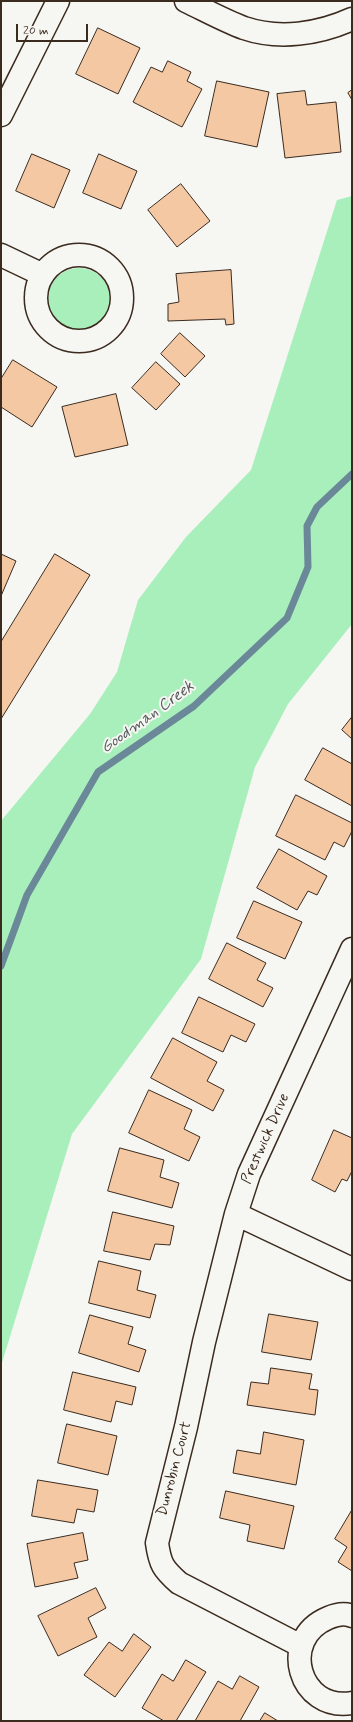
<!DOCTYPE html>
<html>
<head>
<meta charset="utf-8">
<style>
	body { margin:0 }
	#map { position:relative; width:353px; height:1722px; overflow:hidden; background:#f6f6f2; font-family:Mynerve,sans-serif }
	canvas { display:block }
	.frame { position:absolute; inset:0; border:2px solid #3b2a1e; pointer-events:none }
	.scale { position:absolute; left:16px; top:24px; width:72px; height:18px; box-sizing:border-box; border:2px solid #3b2a1e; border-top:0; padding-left:5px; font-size:12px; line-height:14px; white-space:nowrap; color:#3b2a1e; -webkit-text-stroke:3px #f6f6f2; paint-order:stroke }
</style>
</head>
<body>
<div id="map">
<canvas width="353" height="1722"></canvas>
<div class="frame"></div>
<div class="scale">20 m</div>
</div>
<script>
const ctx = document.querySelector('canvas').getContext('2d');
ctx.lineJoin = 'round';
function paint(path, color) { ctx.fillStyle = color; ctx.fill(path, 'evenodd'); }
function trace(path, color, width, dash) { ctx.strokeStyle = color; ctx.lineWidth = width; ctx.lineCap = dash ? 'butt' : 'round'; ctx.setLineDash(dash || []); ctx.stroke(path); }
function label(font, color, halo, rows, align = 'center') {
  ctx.font = font + ' Mynerve,sans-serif'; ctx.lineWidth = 4; ctx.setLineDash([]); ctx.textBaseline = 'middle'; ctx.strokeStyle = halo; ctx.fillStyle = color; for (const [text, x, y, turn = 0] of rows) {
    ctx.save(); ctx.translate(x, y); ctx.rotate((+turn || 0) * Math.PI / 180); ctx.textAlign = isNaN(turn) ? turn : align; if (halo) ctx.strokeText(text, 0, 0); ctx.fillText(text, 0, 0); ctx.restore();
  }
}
paint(new Path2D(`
	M 352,196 L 352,624 L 288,704 L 255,767 L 201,959 L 72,1134 L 1,1366 L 1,821 L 90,714 L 117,672 L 138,600 L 186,537 L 251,470 L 337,200 Z
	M48 299a31 31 0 1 1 62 0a31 31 0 1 1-62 0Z`), '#a8efbc');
trace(new Path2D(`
	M 1,966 L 27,895 L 98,772 L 194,706 L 287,618 L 308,567 L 307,526 L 317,507 L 352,474`), '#6b8899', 7);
const building = new Path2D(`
	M 98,28 L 140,48 L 118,94 L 76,74 Z
	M 168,61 L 191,72 L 187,81 L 202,89 L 182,127 L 133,102 L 151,67 L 162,72 Z
	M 217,81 L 269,92 L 257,147 L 205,136 Z
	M 352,90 L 352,100 L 348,93 Z
	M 305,91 L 307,105 L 336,102 L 341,152 L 285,158 L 277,94 Z
	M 32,154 L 70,170 L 54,208 L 16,191 Z
	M 99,154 L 137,171 L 121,209 L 83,193 Z
	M 181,184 L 210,221 L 177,247 L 148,210 Z
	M 231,270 L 234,324 L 226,325 L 225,319 L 168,321 L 168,304 L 179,302 L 176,274 Z
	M 180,333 L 205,356 L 185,377 L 161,354 Z
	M 13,360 L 57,387 L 32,427 L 1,407 L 1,379 Z
	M 156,362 L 180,384 L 156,410 L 132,388 Z
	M 116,394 L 128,445 L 75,457 L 62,407 Z
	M 1,554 L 16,561 L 1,596 Z
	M 55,554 L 90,575 L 1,719 L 1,642 Z
	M 352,717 L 352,739 L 342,730 Z
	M 323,748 L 352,764 L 352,806 L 305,780 Z
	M 296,795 L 352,823 L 352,831 L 344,847 L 334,842 L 325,860 L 276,836 Z
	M 279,849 L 327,876 L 317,895 L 308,891 L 297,910 L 257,888 Z
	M 254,901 L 302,922 L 285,959 L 237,938 Z
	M 227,943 L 266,963 L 257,980 L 273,988 L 263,1007 L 209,979 Z
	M 199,997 L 255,1024 L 246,1042 L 231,1035 L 223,1052 L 182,1033 Z
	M 173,1038 L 217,1062 L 207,1081 L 224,1090 L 213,1111 L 151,1078 Z
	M 149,1090 L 192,1110 L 184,1129 L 200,1137 L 189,1161 L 129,1133 Z
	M 334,1130 L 352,1138 L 352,1171 L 347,1181 L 342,1179 L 335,1192 L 312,1180 Z
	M 120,1148 L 164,1160 L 160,1177 L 179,1183 L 172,1208 L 108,1191 Z
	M 113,1212 L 174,1226 L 170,1245 L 155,1244 L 150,1260 L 104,1251 Z
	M 99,1261 L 141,1271 L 137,1290 L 156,1295 L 150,1318 L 89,1303 Z
	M 269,1314 L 318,1322 L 311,1360 L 262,1352 Z
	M 90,1315 L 133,1327 L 128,1344 L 146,1350 L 139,1372 L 79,1353 Z
	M 271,1368 L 312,1374 L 309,1389 L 318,1390 L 315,1415 L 247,1405 L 251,1382 L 268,1384 Z
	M 73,1372 L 136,1387 L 132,1405 L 116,1401 L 111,1422 L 64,1410 Z
	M 67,1424 L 117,1436 L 108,1475 L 58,1463 Z
	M 264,1432 L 304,1440 L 296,1485 L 233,1473 L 237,1450 L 260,1454 Z
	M 38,1480 L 98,1490 L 94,1512 L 77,1509 L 74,1523 L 32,1516 Z
	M 226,1491 L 294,1506 L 284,1549 L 247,1541 L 250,1525 L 220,1518 Z
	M 352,1510 L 352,1571 L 338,1562 L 347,1547 L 335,1539 Z
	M 83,1533 L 88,1560 L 74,1563 L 78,1578 L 35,1587 L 27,1544 Z
	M 96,1588 L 106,1608 L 88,1618 L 97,1637 L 58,1656 L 38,1616 Z
	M 134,1634 L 151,1647 L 115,1697 L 84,1675 L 109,1642 L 122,1651 Z
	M 186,1660 L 206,1672 L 176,1721 L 164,1721 L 142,1708 L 162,1674 L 173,1681 Z
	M 240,1676 L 259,1687 L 240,1721 L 195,1721 L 218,1681 L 232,1689 Z
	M 265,1713 L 278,1721 L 260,1721 Z`);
paint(building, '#f3c8a2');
trace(building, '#3b2a1e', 1);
const street = new Path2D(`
	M 186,1 C 205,10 225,21 244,28 C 279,40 319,34 352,19
	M 1,115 L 58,1
	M 1,255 L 43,275
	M36 298a43 43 0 1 1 86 0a43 43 0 1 1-86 0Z
	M 236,1214 L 352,1269
	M 352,1616 C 345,1613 335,1615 328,1618 C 278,1639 299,1712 352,1703
	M 301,1646 L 179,1583 C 163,1569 160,1564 157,1543 L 186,1427 L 204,1342 L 236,1214 L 249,1174 L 352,949`);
trace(street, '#3b2a1e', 25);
trace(street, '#f6f6f2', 22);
label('15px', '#3b2a1e', '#f6f6f2', [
	["Prestwick Drive",266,1139,-66],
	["Dunrobin Court",175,1469,-75]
]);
label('italic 16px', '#53595c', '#f6f6f2', [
	["Goodman Creek",148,718,-36]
]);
</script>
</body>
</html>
